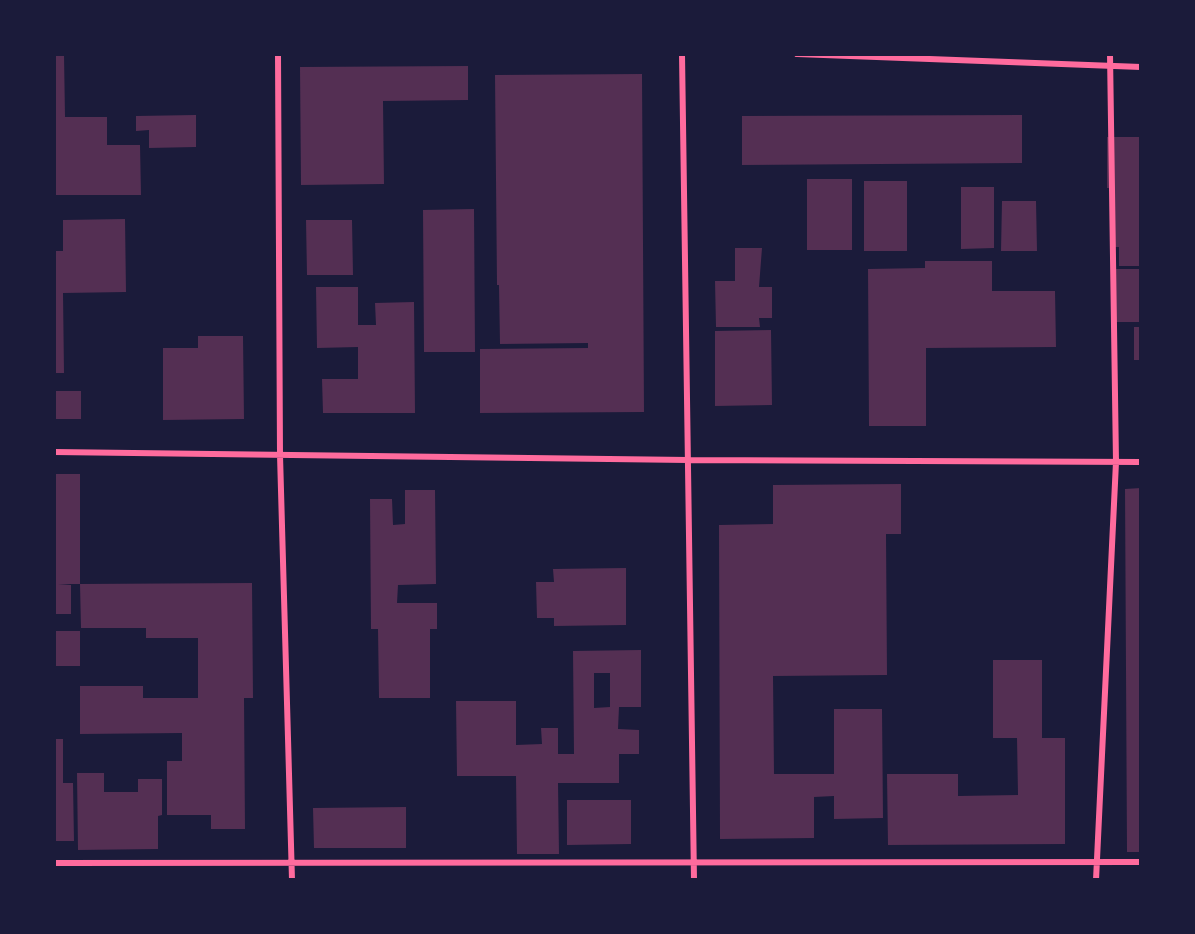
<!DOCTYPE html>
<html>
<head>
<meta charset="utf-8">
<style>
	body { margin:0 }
	#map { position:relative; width:1195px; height:934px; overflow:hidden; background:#1b1b3a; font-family:Quicksand,sans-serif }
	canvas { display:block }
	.frame { position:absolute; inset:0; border:56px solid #1b1b3a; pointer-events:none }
</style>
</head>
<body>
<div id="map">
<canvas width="1195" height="934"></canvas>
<div class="frame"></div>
</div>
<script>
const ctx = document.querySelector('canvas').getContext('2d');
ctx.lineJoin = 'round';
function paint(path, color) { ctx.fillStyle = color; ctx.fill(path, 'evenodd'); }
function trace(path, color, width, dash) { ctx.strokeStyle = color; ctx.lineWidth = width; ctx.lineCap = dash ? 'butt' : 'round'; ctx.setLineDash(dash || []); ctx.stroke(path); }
paint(new Path2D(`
	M 54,54 L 64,54 L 65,117 L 107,117 L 107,145 L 140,145 L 141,195 L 54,195 Z
	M 468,66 L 468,100 L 383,101 L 384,184 L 301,185 L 300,67 Z
	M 642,74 L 644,412 L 480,413 L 480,349 L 588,348 L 588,343 L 500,344 L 499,285 L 497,285 L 495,75 Z
	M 196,115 L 196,147 L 149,148 L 149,130 L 136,131 L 136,116 Z
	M 1022,115 L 1022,163 L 742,165 L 742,116 Z
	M 1107,137 L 1141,137 L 1141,266 L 1119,266 L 1119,247 L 1111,247 L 1110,188 L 1107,188 Z
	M 807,179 L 852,179 L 852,250 L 807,250 Z
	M 864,181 L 907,181 L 907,251 L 864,251 Z
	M 961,187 L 994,187 L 994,248 L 961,249 Z
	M 1002,201 L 1036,201 L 1037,251 L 1001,251 Z
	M 474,209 L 475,352 L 424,352 L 423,210 Z
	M 125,219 L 126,292 L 63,293 L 64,373 L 54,373 L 54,251 L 63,251 L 63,220 Z
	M 306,220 L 352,220 L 353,275 L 307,275 Z
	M 735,248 L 762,248 L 759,287 L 772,287 L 772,318 L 759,318 L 760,327 L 716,327 L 715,281 L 735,281 Z
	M 925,261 L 992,261 L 992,291 L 1055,291 L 1056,347 L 926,348 L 926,426 L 869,426 L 868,269 L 925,268 Z
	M 1116,269 L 1141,269 L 1141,322 L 1116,322 Z
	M 316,287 L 358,287 L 358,325 L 376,325 L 375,303 L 414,302 L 415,413 L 323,413 L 322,379 L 358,379 L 358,347 L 317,348 Z
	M 1134,327 L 1141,327 L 1141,360 L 1134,360 Z
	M 771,330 L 772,405 L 715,406 L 715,331 Z
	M 198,336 L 243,336 L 244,419 L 163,420 L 163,348 L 198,348 Z
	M 54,391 L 81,391 L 81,419 L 54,419 Z
	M 54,474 L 80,474 L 80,584 L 58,584 L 71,585 L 71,614 L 54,614 Z
	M 901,484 L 901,534 L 886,534 L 887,675 L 773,676 L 774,774 L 834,774 L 834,709 L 882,709 L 883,818 L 834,819 L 834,796 L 814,797 L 814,838 L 720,839 L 719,525 L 773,524 L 773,485 Z
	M 1141,488 L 1141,852 L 1127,852 L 1125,489 Z
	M 405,490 L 435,490 L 436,584 L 398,585 L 397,603 L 437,603 L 437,629 L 430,629 L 430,698 L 379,698 L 378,629 L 371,629 L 370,499 L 392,499 L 393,525 L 405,524 Z
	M 626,568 L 626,625 L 554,626 L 554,618 L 537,618 L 536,582 L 554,582 L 553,569 Z
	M 252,583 L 253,698 L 244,698 L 245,829 L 211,829 L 211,815 L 167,815 L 167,761 L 182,761 L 182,733 L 80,734 L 80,686 L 143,686 L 143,698 L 198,698 L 198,638 L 146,638 L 146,628 L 81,628 L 80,584 Z
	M 54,631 L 80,631 L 80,666 L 54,666 Z
	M 641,650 L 641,707 L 619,707 L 618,729 L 639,730 L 639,754 L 619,754 L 619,783 L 558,783 L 559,854 L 517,854 L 516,776 L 457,776 L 456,701 L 516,701 L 516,745 L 542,744 L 541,728 L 558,728 L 558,754 L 574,754 L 573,651 ZM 594,673 L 610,673 L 610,707 L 594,708 Z
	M 993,660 L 1042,660 L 1042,738 L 1065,738 L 1065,844 L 888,845 L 887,774 L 958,774 L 958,796 L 1018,795 L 1017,738 L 993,738 Z
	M 54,739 L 63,739 L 63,783 L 73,783 L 74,841 L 54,841 Z
	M 77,773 L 104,773 L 104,792 L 138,792 L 138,779 L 162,779 L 162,815 L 158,816 L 158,849 L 78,850 Z
	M 567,800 L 631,800 L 631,844 L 567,845 Z
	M 406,807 L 406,848 L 314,848 L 313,808 Z`), '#542f53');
trace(new Path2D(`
	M 278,54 L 280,455 L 292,880
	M 682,54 L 694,880
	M 797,54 L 1141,67
	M 54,452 L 688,460 L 1141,462
	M 54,863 L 1141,862
	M 1096,880 L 1116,462 L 1110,54`), '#ff6b9d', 6);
</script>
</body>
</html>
